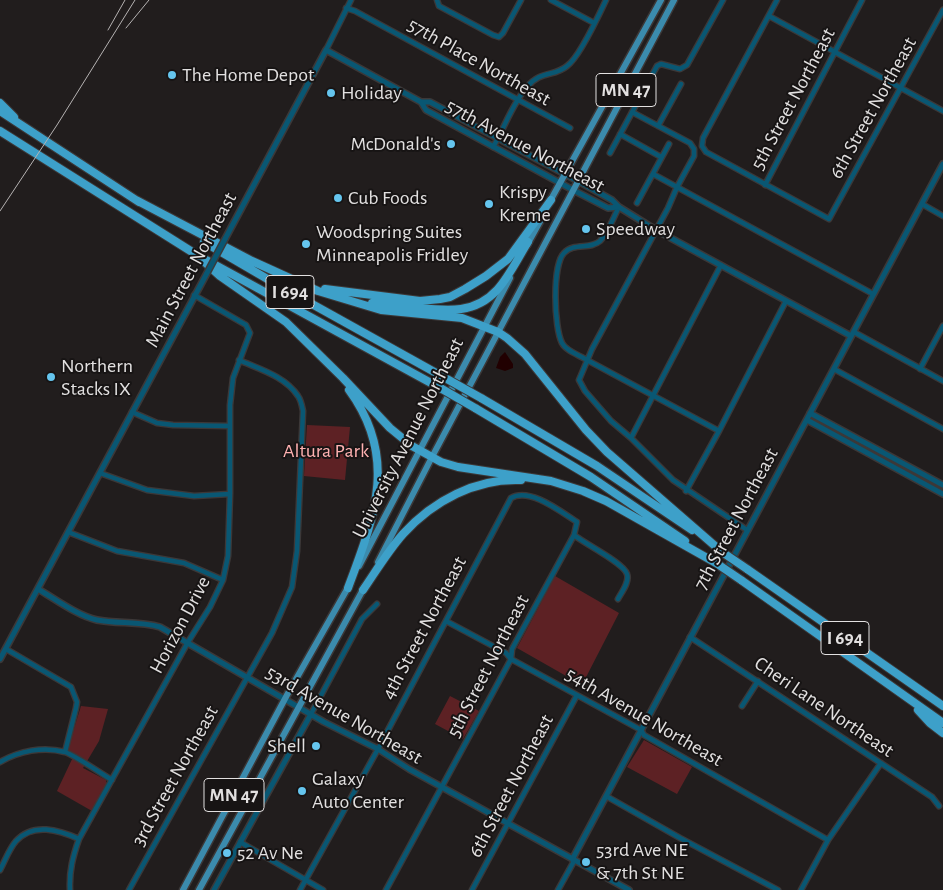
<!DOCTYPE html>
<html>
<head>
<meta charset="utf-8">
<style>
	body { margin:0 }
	canvas { display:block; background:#211d1d }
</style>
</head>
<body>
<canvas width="943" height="890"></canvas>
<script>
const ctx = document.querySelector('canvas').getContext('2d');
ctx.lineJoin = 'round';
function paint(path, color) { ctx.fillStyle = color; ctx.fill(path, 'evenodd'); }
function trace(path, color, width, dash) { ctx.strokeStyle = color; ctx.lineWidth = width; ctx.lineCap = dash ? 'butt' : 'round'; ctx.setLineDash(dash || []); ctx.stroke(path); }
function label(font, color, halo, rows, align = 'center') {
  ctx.font = font + ' "Alegreya Sans",sans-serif'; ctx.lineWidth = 4; ctx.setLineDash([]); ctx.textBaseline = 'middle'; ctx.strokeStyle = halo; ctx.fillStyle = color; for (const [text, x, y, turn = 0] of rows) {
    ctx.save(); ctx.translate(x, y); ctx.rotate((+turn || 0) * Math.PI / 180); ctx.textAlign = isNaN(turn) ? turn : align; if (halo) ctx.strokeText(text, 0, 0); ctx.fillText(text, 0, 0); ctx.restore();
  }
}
paint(new Path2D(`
	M 307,425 L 350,427 L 345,480 L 304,476 Z
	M 555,576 L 619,613 L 582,685 L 517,648 Z
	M 450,696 L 479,711 L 463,739 L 435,724 Z
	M 81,706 L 108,709 L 99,741 L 83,768 L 106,780 L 106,785 L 92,811 L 57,791 L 74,755 L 70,754 L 68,748 Z
	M 644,740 L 692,767 L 677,794 L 627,767 Z`), '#5d2124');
paint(new Path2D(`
	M 505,352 L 513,364 L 513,368 L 505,371 L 496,368 L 500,357 Z`), '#210001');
const minor = new Path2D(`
	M 437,0 L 439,6 L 493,35 L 499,37 L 503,33 L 521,0
	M 551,0 L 594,23
	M 777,0 L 703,138 L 702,146 L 706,152 L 829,219 L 943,10
	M 346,8 L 355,11 L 570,128
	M 769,16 L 943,111
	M 326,50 L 351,0
	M 632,112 L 690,143 L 694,149 L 694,156 L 677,187 L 668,208 L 592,349 L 579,380 L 585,391 L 611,421 L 631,438 L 673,480 L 747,530
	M 658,126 L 681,84
	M 620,134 L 661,157
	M 493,147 C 504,129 513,102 527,87 C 541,70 554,77 567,66 C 579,58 599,15 606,0
	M 610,153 L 657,66 L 661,64 L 680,69 L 687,65 L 723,0
	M 653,174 L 873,294
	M 765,185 L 862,0
	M 637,203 L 669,144
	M 922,204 L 943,216
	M 619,207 C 613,218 608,233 600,241 C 590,250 574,242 564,253 C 552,265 554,328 562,343 C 566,351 579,355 587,360 L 719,431
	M 854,332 L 943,381
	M 834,369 L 943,429
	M 920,369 L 943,326
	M 132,412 L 157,423 L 173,425 L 230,426
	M 631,438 L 721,265
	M 100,473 L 147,490 L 194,496 L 230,494
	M 686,491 L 719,431 L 786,301
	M 68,532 L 117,551 L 184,563 L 223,580
	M 574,535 C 585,544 624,563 627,574 C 630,582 621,593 618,599
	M 446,621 L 506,653 L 511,659 L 641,730 L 644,735 L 828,840
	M 690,637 L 932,797 L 939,806
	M 6,649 L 71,687 L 77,702 L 76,708 L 65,752
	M 742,706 L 758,681
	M 311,714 L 362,619 L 377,604
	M 0,762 C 19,751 43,746 65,752 C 76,756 100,773 112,780
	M 606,796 L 680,838 L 778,890
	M 240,842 L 323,890
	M 0,870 C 5,861 9,849 16,841 C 33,822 59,830 79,839
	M 70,890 C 69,871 73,856 79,839 L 188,642 L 210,607 L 223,580 L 228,556 L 230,494 L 230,405 L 233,378 L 250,333 L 246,325 L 194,295
	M 129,890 L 272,633 L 292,587 L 297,551 L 303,411 C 302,406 301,400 298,396 C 285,376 259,369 239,360
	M 300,890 L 378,749 L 511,498 C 530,487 561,512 577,522 L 574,535 L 512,649 L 511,659 L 386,890
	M 472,890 L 577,695
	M 558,890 L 573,863 L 573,858
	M 801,890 L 828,840 L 881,763`);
const tertiary = new Path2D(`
	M 421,102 L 426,110 L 573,190 L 608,208 L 619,207
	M 225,239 L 326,50 L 421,102 L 430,102 L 578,181 L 612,200 L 619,207 L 656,230 L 851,336
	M 810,413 L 943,485
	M 807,420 L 943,494
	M 38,589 C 55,599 78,616 97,620 C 118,624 139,621 160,627 L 324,722 L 378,749 L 409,769 L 629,890
	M 0,659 L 207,273
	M 573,858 L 943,164
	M 214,890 L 311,714`);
const primary = new Path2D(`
	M 549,203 L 661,0
	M 527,245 L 543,216
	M 378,562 L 432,457 L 674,0
	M 359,566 L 510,278
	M 183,890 L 287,695 L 350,584
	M 199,890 L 365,586`);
const motorway = new Path2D(`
	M 0,103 L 14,117
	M 0,111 L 139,202
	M 0,131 L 197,255 L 442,389
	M 136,200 L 252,261 L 318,291 L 381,310 L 462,318 L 498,332 L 507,338 L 525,354 L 586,430 L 607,452 L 722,552
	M 204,242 L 276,284 L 447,379
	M 197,255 L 220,276 L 286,322 L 343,378 L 390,428 L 412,446 L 441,462 L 458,467 L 551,481 L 583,491 L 606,501 L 716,563
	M 325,289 L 420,301 L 440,299 L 450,297 L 465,289 L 486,276 L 508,259 L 551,200
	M 372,303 C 388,305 403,306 418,308 C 448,311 475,314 497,290 C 509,277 518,258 528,242
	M 481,398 L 597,466 L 692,530
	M 475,408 L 591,477 L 685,541
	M 747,569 L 943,706
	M 741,580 L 943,723
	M 348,588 C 374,518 399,458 349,390
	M 363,590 C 376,571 388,551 403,534 C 433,501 476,478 521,480
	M 918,710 L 930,723 L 943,733`);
trace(minor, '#3c3838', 7);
trace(tertiary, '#3c3838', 8);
trace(primary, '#3c3838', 9);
trace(motorway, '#3c3838', 10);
trace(minor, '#095773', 4.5);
trace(tertiary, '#095773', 5);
trace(primary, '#3b8bad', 6);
trace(motorway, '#3da0c9', 8);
trace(new Path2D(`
	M 126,28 L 149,0
	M 108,30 L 125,0
	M 0,211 L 57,125 L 135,0`), '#b5b2b2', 1);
const tertiaryBridge = new Path2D(`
	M 207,273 L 225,239`);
const motorwayBridge = new Path2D(`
	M 447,379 L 481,398
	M 442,389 L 475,408
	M 722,552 L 747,569
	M 716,563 L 741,580`);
trace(tertiaryBridge, '#3c3838', 8, []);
trace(motorwayBridge, '#3c3838', 10, []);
trace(tertiaryBridge, '#095773', 5);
trace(motorwayBridge, '#3da0c9', 8);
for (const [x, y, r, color] of [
	[172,75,5,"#65c5ee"],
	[331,93,5,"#65c5ee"],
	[451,144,5,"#65c5ee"],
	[338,198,5,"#65c5ee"],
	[489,204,5,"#65c5ee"],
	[586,229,5,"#65c5ee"],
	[306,244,5,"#65c5ee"],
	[51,377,5,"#65c5ee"],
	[316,746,5,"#65c5ee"],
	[302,791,5,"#65c5ee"],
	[227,853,5,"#65c5ee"],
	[586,862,5,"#65c5ee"]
]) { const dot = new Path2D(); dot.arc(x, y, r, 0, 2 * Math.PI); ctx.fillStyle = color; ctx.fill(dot); trace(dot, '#171414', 2); }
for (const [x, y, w] of [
	[626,90,60],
	[290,292,48],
	[845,638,48],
	[234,795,60]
]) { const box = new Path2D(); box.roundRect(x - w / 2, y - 16.5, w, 33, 4); ctx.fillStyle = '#171414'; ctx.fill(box); trace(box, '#e2e0e0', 1); }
label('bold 19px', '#e2e0e0', null, [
	["MN 47",626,90],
	["I 694",290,292],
	["I 694",845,638],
	["MN 47",234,795]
]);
label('20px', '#e2e0e0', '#171414', [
	["57th Place Northeast",479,62,29],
	["5th Street Northeast",793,99,-62],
	["6th Street Northeast",873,108,-61],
	["57th Avenue Northeast",525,146,28],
	["Main Street Northeast",191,270,-62],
	["University Avenue Northeast",408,438,-63],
	["7th Street Northeast",736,519,-62],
	["Horizon Drive",180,625,-62],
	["4th Street Northeast",424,628,-62],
	["5th Street Northeast",488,666,-63],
	["Cheri Lane Northeast",824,707,34],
	["53rd Avenue Northeast",344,715,30],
	["54th Avenue Northeast",644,717,30],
	["3rd Street Northeast",175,776,-61],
	["6th Street Northeast",511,786,-62]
]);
label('20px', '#e2e0e0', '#171414', [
	["The Home Depot",182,75],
	["Holiday",341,93],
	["McDonald's",441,144,"right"],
	["Krispy",499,192],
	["Kreme",499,215],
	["Cub Foods",348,198],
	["Speedway",596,229],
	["Woodspring Suites",316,232],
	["Minneapolis Fridley",316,255],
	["Northern",61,366],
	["Stacks IX",61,389],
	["Shell",306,746,"right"],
	["Galaxy",312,779],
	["Auto Center",312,802],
	["53rd Ave NE",596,850],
	["& 7th St NE",596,873],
	["52 Av Ne",237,853]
], 'left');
label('20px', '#ffb1b1', '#171414', [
	["Altura Park",326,451]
]);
</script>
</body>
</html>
